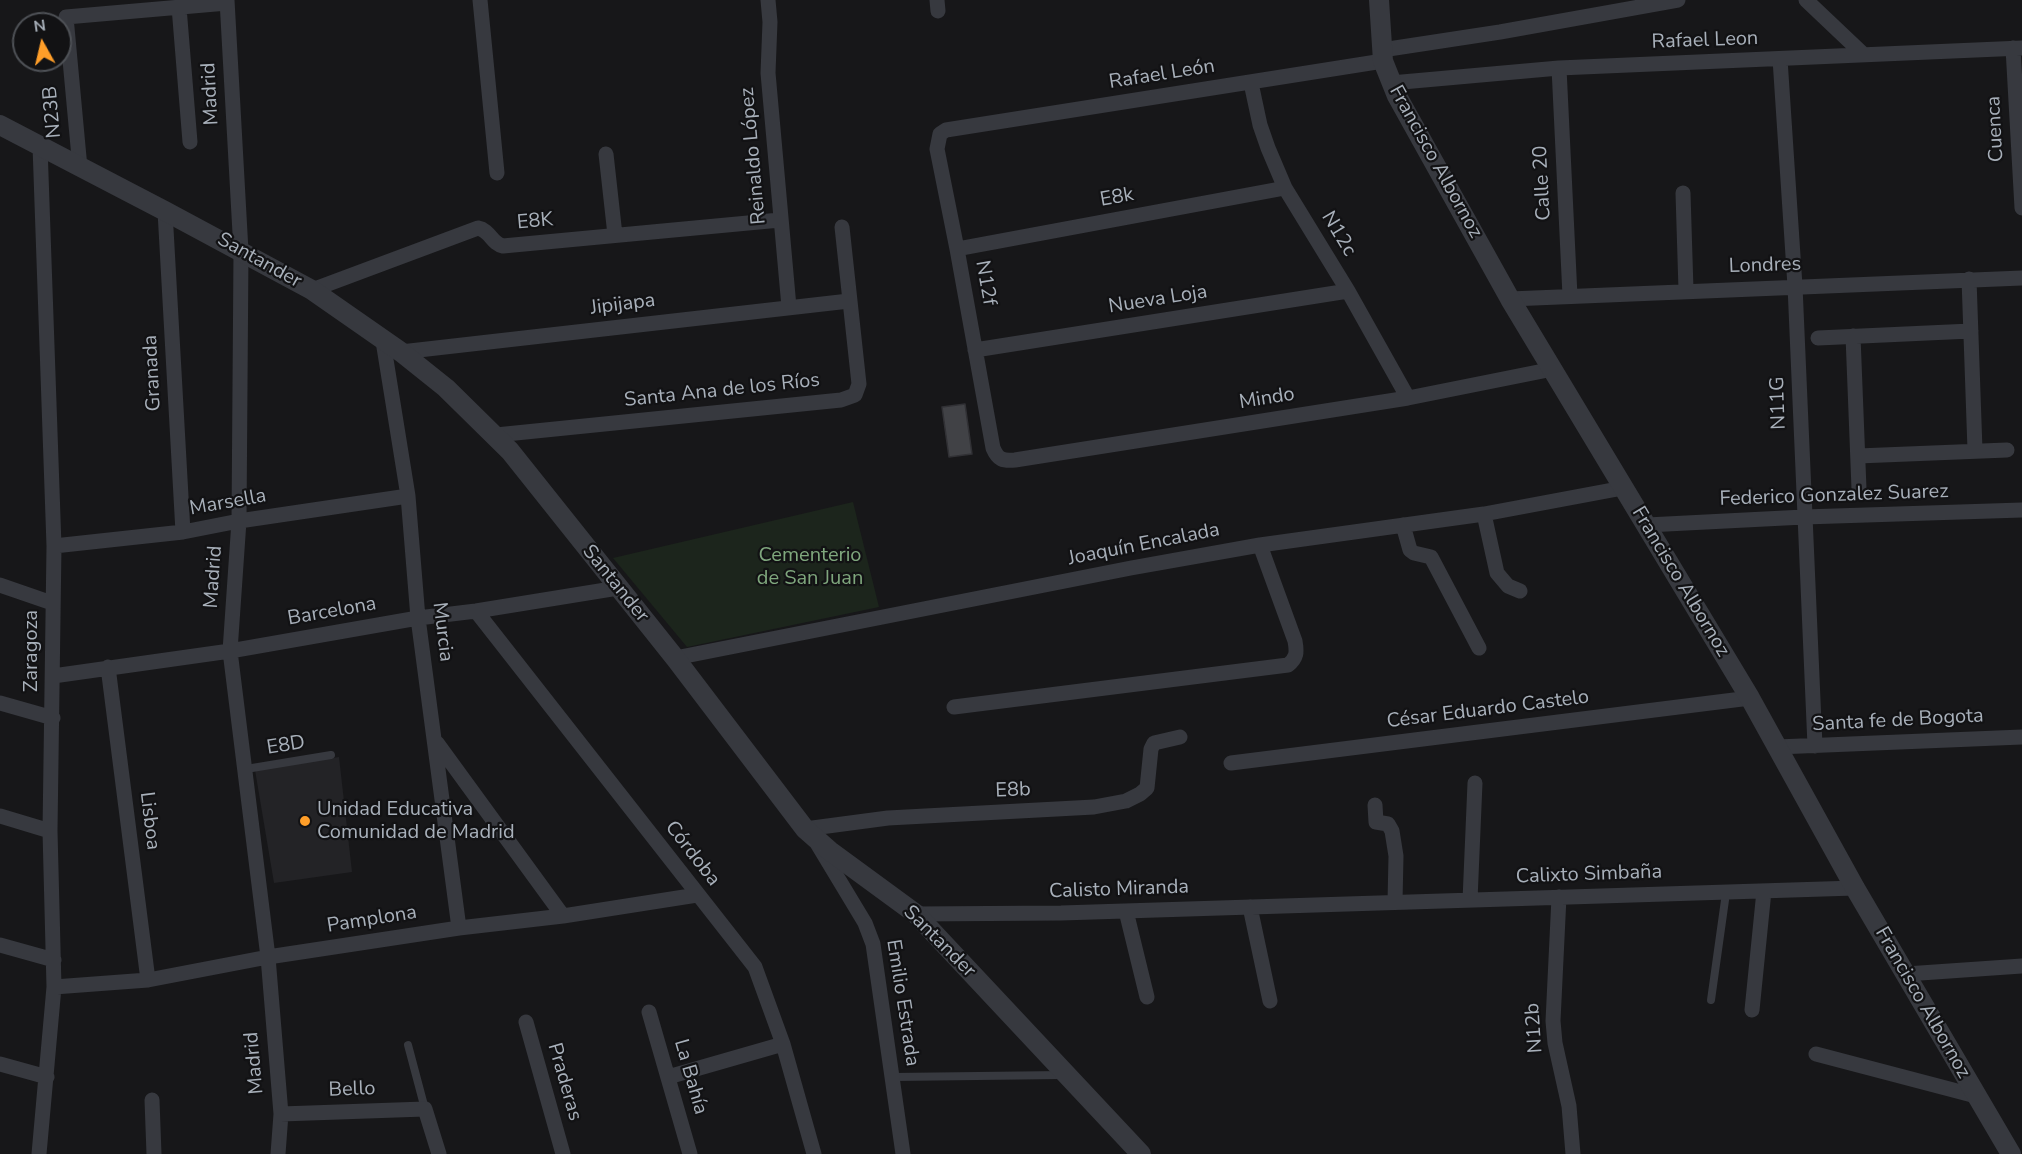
<!DOCTYPE html>
<html>
<head>
<meta charset="utf-8">
<style>
	body { margin:0 }
	#map { position:relative; width:2022px; height:1154px; overflow:hidden; background:#171719; font-family:"Nunito Sans",sans-serif }
	canvas { display:block }
	.north { position:absolute; left:12px; top:12px; width:60px; height:60px; box-sizing:border-box; background:#121214; border:2px solid #4e5156; border-radius:50%; rotate:352deg; font-size:16px; font-weight:700; line-height:24px; text-align:center; color:#a8b0ba }
	.north::after { content:''; display:block; margin:auto; width:21px; height:27px; background:#ff9e29; clip-path:polygon(50% 0,100% 100%,50% 72%,0 100%) }
</style>
</head>
<body>
<div id="map">
<canvas width="2022" height="1154"></canvas>
<div class="north">N</div>
</div>
<script>
const ctx = document.querySelector('canvas').getContext('2d');
ctx.lineJoin = 'round';
function paint(path, color) { ctx.fillStyle = color; ctx.fill(path, 'evenodd'); }
function trace(path, color, width, dash) { ctx.strokeStyle = color; ctx.lineWidth = width; ctx.lineCap = dash ? 'butt' : 'round'; ctx.setLineDash(dash || []); ctx.stroke(path); }
function label(font, color, halo, rows, align = 'center') {
  ctx.font = font + ' "Nunito Sans",sans-serif'; ctx.lineWidth = 4.5; ctx.setLineDash([]); ctx.textBaseline = 'middle'; ctx.strokeStyle = halo; ctx.fillStyle = color; for (const [text, x, y, turn = 0] of rows) {
    ctx.save(); ctx.translate(x, y); ctx.rotate((+turn || 0) * Math.PI / 180); ctx.textAlign = isNaN(turn) ? turn : align; if (halo) ctx.strokeText(text, 0, 0); ctx.fillText(text, 0, 0); ctx.restore();
  }
}
paint(new Path2D(`
	M 339,757 L 352,872 L 274,883 L 255,770 Z`), '#232326');
paint(new Path2D(`
	M 853,502 L 879,607 L 687,647 L 613,558 Z`), '#1c251c');
const building = new Path2D(`
	M 965,404 L 972,454 L 949,457 L 942,407 Z`);
paint(building, '#414246');
trace(building, '#313135', 1.5);
trace(new Path2D(`
	M 246,769 L 331,755
	M 1711,1000 L 1726,893
	M 408,1045 L 425,1109
	M 893,1077 L 1062,1075`), '#37393f', 8);
trace(new Path2D(`
	M 227,0 L 241,251 L 239,521 L 230,651 L 268,957 L 281,1114 L 278,1154
	M 480,0 L 497,173
	M 768,0 L 770,22 L 768,73 L 789,307
	M 937,0 L 938,11
	M 1806,0 L 1864,55
	M 179,7 L 190,142
	M 2013,48 L 2022,208
	M 1382,50 L 1500,32 L 1678,0
	M 1780,59 L 1795,286 L 1815,746
	M 1383,61 L 946,130 L 940,134 L 937,149 L 957,249 L 993,448 C 998,460 1003,461 1015,460 L 1408,398 L 1553,369
	M 1559,68 L 1570,296
	M 1251,83 L 1260,125 L 1268,148 L 1285,188 L 1348,291 L 1408,398
	M 1391,83 L 1559,68 L 2022,48
	M 606,154 L 615,235
	M 80,168 L 66,17 L 227,3
	M 1683,193 L 1686,290
	M 165,211 L 183,532
	M 957,249 L 1285,188
	M 1969,279 L 1975,450
	M 312,290 L 478,228 C 490,230 492,244 503,246 L 780,220
	M 1510,299 L 2022,278
	M 1853,336 L 1859,489
	M 1818,338 L 1971,331
	M 383,341 L 408,496 L 418,618 L 459,928
	M 975,350 L 1348,291
	M 401,352 L 849,301
	M 496,435 L 841,400 L 855,395 L 859,384 L 842,227
	M 1858,456 L 2007,450
	M 1484,514 L 1497,573 L 1508,586 L 1520,591
	M 1403,525 L 1410,550 L 1414,553 L 1431,557 L 1479,648
	M 1647,525 L 1804,517 L 2022,510
	M 54,546 L 183,532 L 239,521 L 408,496
	M 0,585 L 52,603
	M 476,611 L 755,967 L 783,1044 L 814,1154
	M 675,658 L 1131,568 L 1260,545 L 1484,514 L 1623,488
	M 108,667 L 148,980
	M 53,676 L 230,651 L 418,618 L 476,611 L 618,588
	M 0,703 L 53,718
	M 954,707 L 1288,665 C 1297,658 1297,652 1295,641 L 1260,545
	M 437,743 L 563,916
	M 1777,747 L 2022,737
	M 1231,763 L 1750,698
	M 1375,805 L 1376,822 L 1388,824 L 1392,831 L 1396,856 L 1395,902
	M 0,816 L 50,831
	M 805,829 L 888,818 L 1094,807 L 1126,801 L 1140,794 L 1147,788 L 1151,749 L 1154,743 L 1180,737
	M 818,845 L 865,923 L 873,944 L 903,1154
	M 1559,897 L 1553,1021 L 1555,1043 L 1569,1106 L 1573,1154
	M 1470,900 L 1475,783
	M 1250,907 L 1270,1001
	M 1126,911 L 1147,997
	M 916,914 L 1061,913 L 1855,888
	M 0,945 L 54,960
	M 1906,974 L 2022,966
	M 54,987 L 148,980 L 268,957 L 459,928 L 563,916 L 697,895
	M 1752,1010 L 1764,891
	M 649,1012 L 690,1154
	M 526,1022 L 563,1154
	M 1816,1054 L 1976,1096
	M 0,1064 L 47,1077
	M 668,1077 L 783,1044
	M 152,1100 L 154,1154
	M 281,1114 L 425,1109 L 439,1154
	M 39,1154 L 54,987 L 50,831 L 54,546 L 40,146`), '#37393f', 15);
trace(new Path2D(`
	M 1379,0 L 1383,61 L 1397,96 L 1510,299 L 1750,698 L 1855,888 L 2011,1154
	M 0,125 L 165,211 L 312,290 L 401,352 L 446,388 L 510,451 L 675,658 L 805,829 L 830,851 L 916,914 L 1141,1154`), '#37393f', 20);
for (const [x, y, r, color] of [
	[305,821,6,"#ff9e29"]
]) { const dot = new Path2D(); dot.arc(x, y, r, 0, 2 * Math.PI); ctx.fillStyle = color; ctx.fill(dot); trace(dot, '#121214', 2); }
label('20px', '#a8b0ba', '#121214', [
	["Rafael Leon",1705,41,-2],
	["Rafael León",1162,75,-9],
	["Madrid",211,94,-93],
	["N23B",53,112,-95],
	["Cuenca",1996,129,-93],
	["Reinaldo López",754,156,-95],
	["Francisco Albornoz",1435,162,61],
	["Calle 20",1543,183,-93],
	["E8k",1117,198,-10],
	["E8K",535,222,-5],
	["N12c",1338,234,59],
	["Santander",259,261,29],
	["Londres",1765,266,-2],
	["N12f",985,283,80],
	["Nueva Loja",1158,300,-9],
	["Jipijapa",623,305,-7],
	["Granada",153,373,-93],
	["Santa Ana de los Ríos",722,391,-6],
	["Mindo",1267,399,-9],
	["N11G",1779,403,-92],
	["Federico Gonzalez Suarez",1834,496,-2],
	["Marsella",228,503,-10],
	["Joaquín Encalada",1144,545,-11],
	["Madrid",214,577,-86],
	["Francisco Albornoz",1680,582,59],
	["Santander",615,584,51],
	["Barcelona",332,612,-10],
	["Murcia",442,632,83],
	["Zaragoza",32,651,-90],
	["César Eduardo Castelo",1488,710,-7],
	["Santa fe de Bogota",1898,721,-3],
	["E8D",286,746,-9],
	["E8b",1013,791,-2],
	["Lisboa",149,821,83],
	["Córdoba",692,854,52],
	["Calixto Simbaña",1589,875,-2],
	["Calisto Miranda",1119,890,-2],
	["Pamplona",372,920,-9],
	["Santander",939,942,45],
	["Emilio Estrada",902,1003,81],
	["Francisco Albornoz",1922,1003,60],
	["N12b",1535,1028,-94],
	["Madrid",255,1063,-95],
	["La Bahía",690,1077,74],
	["Praderas",564,1082,74],
	["Bello",352,1090,-2]
]);
label('20px', '#7fa77d', '#121214', [
	["Cementerio",810,556],
	["de San Juan",810,579]
]);
label('20px', '#a8b0ba', '#121214', [
	["Unidad Educativa",317,810],
	["Comunidad de Madrid",317,833]
], 'left');
</script>
</body>
</html>
